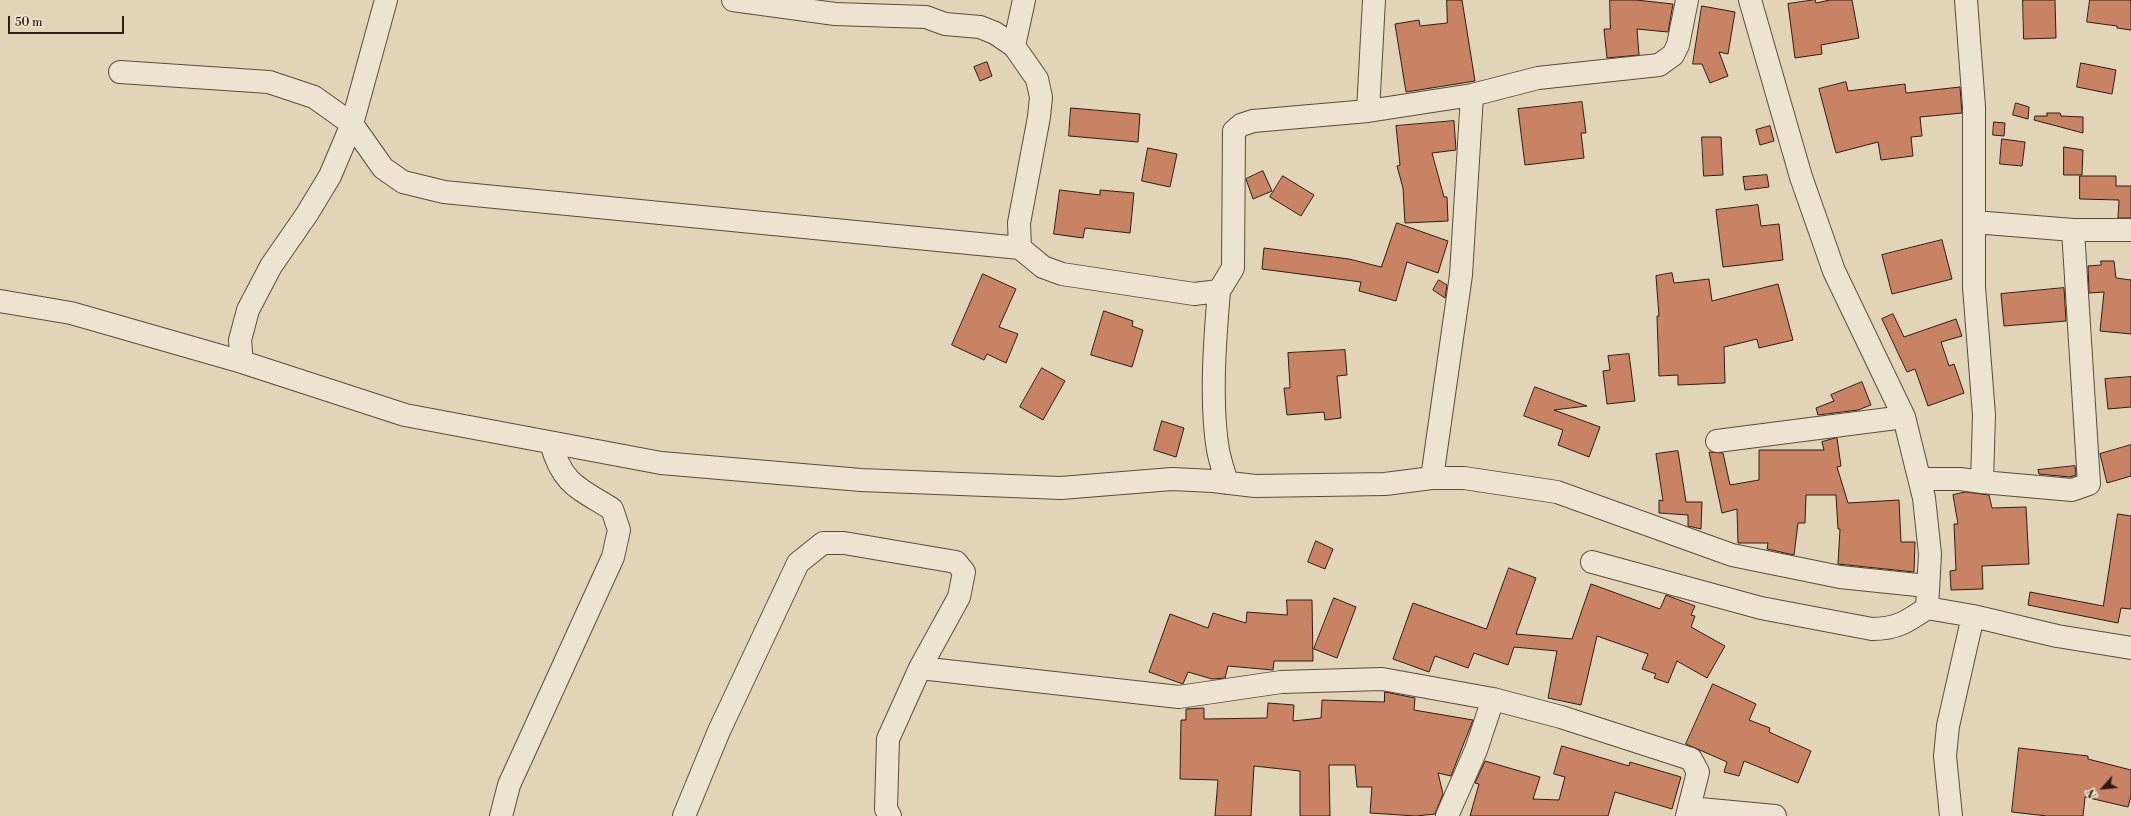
<!DOCTYPE html>
<html>
<head>
<meta charset="utf-8">
<style>
	body { margin:0 }
	#map { position:relative; width:2131px; height:816px; overflow:hidden; background:#e2d5b7; font-family:"Libre Bodoni",serif }
	canvas { display:block }
	.north { position:absolute; left:2083px; top:768px; width:40px; height:40px; -webkit-text-stroke:3px #ece4d0; paint-order:stroke; rotate:243deg; font-size:11px; font-weight:700; line-height:16px; text-align:center; color:#2d1d15 }
	.north::after { content:''; display:block; margin:auto; width:14px; height:18px; background:#2d1d15; clip-path:polygon(50% 0,100% 100%,50% 72%,0 100%) }
	.scale { position:absolute; left:8px; top:16px; width:116px; height:18px; box-sizing:border-box; border:2px solid #2d1d15; border-top:0; padding-left:5px; font-size:12px; line-height:14px; white-space:nowrap; color:#2d1d15; -webkit-text-stroke:3px #ece4d0; paint-order:stroke }
</style>
</head>
<body>
<div id="map">
<canvas width="2131" height="816"></canvas>
<div class="north">N</div>
<div class="scale">50 m</div>
</div>
<script>
const ctx = document.querySelector('canvas').getContext('2d');
ctx.lineJoin = 'round';
function paint(path, color) { ctx.fillStyle = color; ctx.fill(path, 'evenodd'); }
function trace(path, color, width, dash) { ctx.strokeStyle = color; ctx.lineWidth = width; ctx.lineCap = dash ? 'butt' : 'round'; ctx.setLineDash(dash || []); ctx.stroke(path); }
const building = new Path2D(`
	M 1447,0 L 1462,0 L 1475,81 L 1406,92 L 1395,24 L 1419,20 L 1420,26 L 1447,23 Z
	M 1610,0 L 1636,0 L 1673,4 L 1668,32 L 1637,29 L 1639,55 L 1607,58 L 1604,29 L 1610,29 Z
	M 1815,0 L 1816,3 L 1830,0 L 1852,0 L 1859,38 L 1821,45 L 1822,54 L 1795,58 L 1788,4 Z
	M 2023,0 L 2055,0 L 2056,38 L 2024,39 Z
	M 2090,0 L 2131,0 L 2131,30 L 2117,28 L 2117,26 L 2087,22 Z
	M 1702,6 L 1735,12 L 1728,54 L 1719,52 L 1728,76 L 1710,83 L 1702,64 L 1693,64 Z
	M 987,62 L 992,76 L 980,81 L 974,67 Z
	M 2081,63 L 2116,70 L 2112,94 L 2077,87 Z
	M 1846,82 L 1848,91 L 1905,84 L 1906,93 L 1960,87 L 1962,113 L 1920,117 L 1922,136 L 1911,137 L 1913,156 L 1881,160 L 1878,142 L 1836,153 L 1819,89 Z
	M 1582,102 L 1586,133 L 1581,133 L 1584,158 L 1525,165 L 1518,109 Z
	M 2016,103 L 2029,107 L 2028,119 L 2013,115 Z
	M 1071,108 L 1140,114 L 1138,142 L 1069,136 Z
	M 2047,113 L 2060,113 L 2061,116 L 2083,117 L 2083,133 L 2034,120 L 2035,116 L 2047,116 Z
	M 1454,121 L 1456,150 L 1432,153 L 1444,197 L 1447,197 L 1448,221 L 1405,223 L 1403,188 L 1397,166 L 1400,165 L 1396,126 Z
	M 1994,122 L 2005,123 L 2004,136 L 1993,135 Z
	M 1770,126 L 1774,141 L 1760,145 L 1756,130 Z
	M 1702,137 L 1721,137 L 1723,175 L 1704,176 Z
	M 2002,139 L 2025,142 L 2022,166 L 2000,164 Z
	M 2064,147 L 2083,150 L 2082,175 L 2064,175 Z
	M 1148,148 L 1177,154 L 1170,187 L 1142,181 Z
	M 1263,171 L 1272,191 L 1253,199 L 1246,179 Z
	M 1767,175 L 1769,187 L 1745,190 L 1743,177 Z
	M 1283,176 L 1314,195 L 1301,216 L 1270,197 Z
	M 2080,176 L 2116,176 L 2116,186 L 2131,186 L 2131,218 L 2118,218 L 2119,200 L 2080,199 Z
	M 1060,190 L 1100,195 L 1100,190 L 1134,193 L 1130,233 L 1085,228 L 1083,238 L 1054,234 Z
	M 1758,205 L 1761,226 L 1779,224 L 1783,260 L 1723,267 L 1716,210 Z
	M 1397,223 L 1448,241 L 1438,273 L 1407,262 L 1396,301 L 1359,291 L 1361,282 L 1262,269 L 1264,248 L 1349,259 L 1381,267 Z
	M 1942,240 L 1952,279 L 1892,294 L 1882,255 Z
	M 2101,261 L 2114,261 L 2116,278 L 2131,280 L 2131,334 L 2100,331 L 2104,292 L 2089,293 L 2088,266 L 2101,265 Z
	M 1672,273 L 1674,283 L 1709,279 L 1712,301 L 1778,284 L 1793,340 L 1759,348 L 1757,339 L 1724,347 L 1725,383 L 1678,385 L 1678,375 L 1659,376 L 1657,316 L 1659,316 L 1656,276 Z
	M 983,274 L 1016,289 L 999,327 L 1018,334 L 1006,363 L 987,354 L 984,360 L 952,345 Z
	M 1439,280 L 1447,285 L 1445,298 L 1433,290 Z
	M 2064,288 L 2066,321 L 2004,326 L 2001,294 Z
	M 1104,311 L 1133,321 L 1132,326 L 1143,330 L 1132,367 L 1091,355 Z
	M 1893,314 L 1904,337 L 1956,319 L 1962,336 L 1941,342 L 1949,366 L 1954,364 L 1964,393 L 1928,406 L 1915,369 L 1907,372 L 1882,319 Z
	M 1345,350 L 1347,375 L 1337,376 L 1341,418 L 1325,420 L 1324,412 L 1287,415 L 1284,388 L 1290,388 L 1288,353 Z
	M 1629,354 L 1635,401 L 1607,404 L 1603,371 L 1610,370 L 1608,356 Z
	M 1042,368 L 1065,381 L 1043,420 L 1020,407 Z
	M 2131,377 L 2131,407 L 2108,409 L 2105,379 Z
	M 1862,382 L 1871,405 L 1858,410 L 1818,415 L 1816,408 L 1834,401 L 1831,395 Z
	M 1535,387 L 1587,406 L 1554,410 L 1600,427 L 1589,457 L 1558,445 L 1563,430 L 1524,416 Z
	M 1162,421 L 1184,428 L 1176,457 L 1154,450 Z
	M 1837,438 L 1841,466 L 1837,467 L 1848,503 L 1899,500 L 1901,542 L 1915,542 L 1914,572 L 1838,564 L 1840,529 L 1838,529 L 1836,495 L 1806,495 L 1805,523 L 1798,523 L 1794,555 L 1767,549 L 1768,543 L 1738,543 L 1737,509 L 1722,513 L 1709,452 L 1723,453 L 1730,485 L 1759,480 L 1759,450 L 1824,450 L 1822,442 Z
	M 2131,445 L 2131,476 L 2107,483 L 2100,454 Z
	M 1678,451 L 1686,502 L 1702,502 L 1701,529 L 1688,526 L 1688,515 L 1659,513 L 1659,500 L 1663,501 L 1656,454 Z
	M 2075,466 L 2076,475 L 2070,477 L 2039,474 L 2038,470 Z
	M 1966,492 L 1989,495 L 1992,508 L 2026,507 L 2029,564 L 1982,566 L 1983,589 L 1951,590 L 1950,571 L 1956,570 L 1954,524 L 1958,524 L 1953,495 Z
	M 2118,514 L 2131,516 L 2131,609 L 2121,608 L 2118,623 L 2028,605 L 2030,592 L 2103,606 Z
	M 1316,541 L 1333,549 L 1325,569 L 1308,562 Z
	M 1509,568 L 1536,578 L 1516,634 L 1572,639 L 1591,584 L 1660,609 L 1666,595 L 1695,606 L 1691,615 L 1695,616 L 1691,627 L 1725,646 L 1707,678 L 1677,661 L 1668,683 L 1654,678 L 1656,674 L 1642,669 L 1648,654 L 1597,636 L 1581,705 L 1548,698 L 1557,651 L 1514,647 L 1508,665 L 1474,653 L 1468,668 L 1435,656 L 1429,672 L 1393,659 L 1413,603 L 1486,629 Z
	M 1334,598 L 1356,607 L 1337,658 L 1314,649 Z
	M 1287,600 L 1312,600 L 1313,661 L 1274,661 L 1273,670 L 1228,666 L 1225,678 L 1212,679 L 1188,672 L 1183,684 L 1149,672 L 1170,614 L 1208,628 L 1213,613 L 1246,623 L 1247,612 L 1287,615 Z
	M 1713,684 L 1756,704 L 1749,720 L 1770,728 L 1769,732 L 1811,751 L 1798,783 L 1744,761 L 1739,776 L 1724,772 L 1727,762 L 1686,744 Z
	M 1385,692 L 1415,698 L 1414,710 L 1473,720 L 1451,776 L 1438,773 L 1443,794 L 1435,814 L 1416,816 L 1370,813 L 1372,787 L 1357,787 L 1355,765 L 1329,765 L 1330,816 L 1300,816 L 1300,771 L 1254,766 L 1251,816 L 1215,816 L 1218,780 L 1180,779 L 1181,720 L 1186,720 L 1186,709 L 1204,708 L 1204,719 L 1267,718 L 1268,703 L 1294,705 L 1293,721 L 1321,718 L 1322,700 L 1384,702 Z
	M 1562,746 L 1629,766 L 1630,762 L 1681,777 L 1672,809 L 1615,792 L 1608,816 L 1470,816 L 1479,784 L 1475,783 L 1485,761 L 1540,777 L 1533,799 L 1559,800 L 1565,777 L 1554,774 Z
	M 2019,748 L 2088,756 L 2088,759 L 2131,770 L 2131,796 L 2128,807 L 2085,797 L 2083,816 L 2047,816 L 2012,812 Z`);
paint(building, '#c88264');
trace(building, '#2d1d15', 1);
const minor = new Path2D(`
	M 733,0 L 835,14 L 926,17 L 945,24 L 980,27 L 995,33 L 1014,46 L 1037,79 L 1041,97 L 1039,117 L 1019,223 L 1020,248 L 1043,267 L 1062,274 L 1194,294 L 1219,291 C 1215,338 1210,403 1218,450 C 1220,461 1224,472 1227,483
	M 1750,0 L 1801,177 L 1834,271 L 1904,417 L 1924,498 L 1930,554 L 1927,608
	M 1014,46 L 1024,0
	M 120,72 L 269,82 L 314,97 L 352,124 L 383,168 L 403,182 L 444,192 L 1020,248
	M 1368,111 L 1374,0
	M 1974,222 L 2073,230 L 2131,230
	M 1219,291 L 1233,268 L 1234,131 L 1241,125 L 1253,121 L 1368,111 L 1472,95 L 1538,78 L 1659,65 L 1673,55 L 1678,45 L 1687,0
	M 0,301 L 71,313 L 242,362 L 405,415 L 661,463 L 861,480 L 1061,488 L 1172,479 L 1213,481 L 1255,486 L 1385,484 L 1432,478 L 1464,478 L 1557,492 L 1732,555 L 1840,577 L 1927,586
	M 242,362 L 240,340 L 248,310 L 271,266 L 307,214 L 330,176 L 352,124 L 386,0
	M 1717,441 L 1904,417
	M 1432,478 L 1461,275 L 1472,95
	M 1920,479 L 1960,479 L 1982,482 L 1984,415 L 1974,287 L 1974,107 L 1966,0
	M 1982,482 L 2072,490 L 2089,484 L 2073,230
	M 1592,562 L 1761,608 L 1872,629 C 1896,629 1907,622 1927,608 L 1973,616 L 2057,636 L 2131,648
	M 920,668 L 1179,697 L 1281,682 L 1382,679 L 1493,699 L 1561,717 L 1691,759 L 1698,772 L 1687,816
	M 1689,808 L 1775,816
	M 501,816 L 509,785 L 613,557 L 619,530 L 612,509 C 578,488 562,484 551,443
	M 684,816 L 719,731 L 798,563 L 823,543 L 844,543 L 956,562 L 964,572 L 959,597 L 920,668 L 888,739 L 886,809 L 890,816
	M 1447,816 L 1476,750 L 1493,699
	M 1951,816 L 1945,756 L 1948,726 L 1973,616`);
trace(minor, '#5a4b3e', 24);
trace(minor, '#ece4d0', 22);
</script>
</body>
</html>
